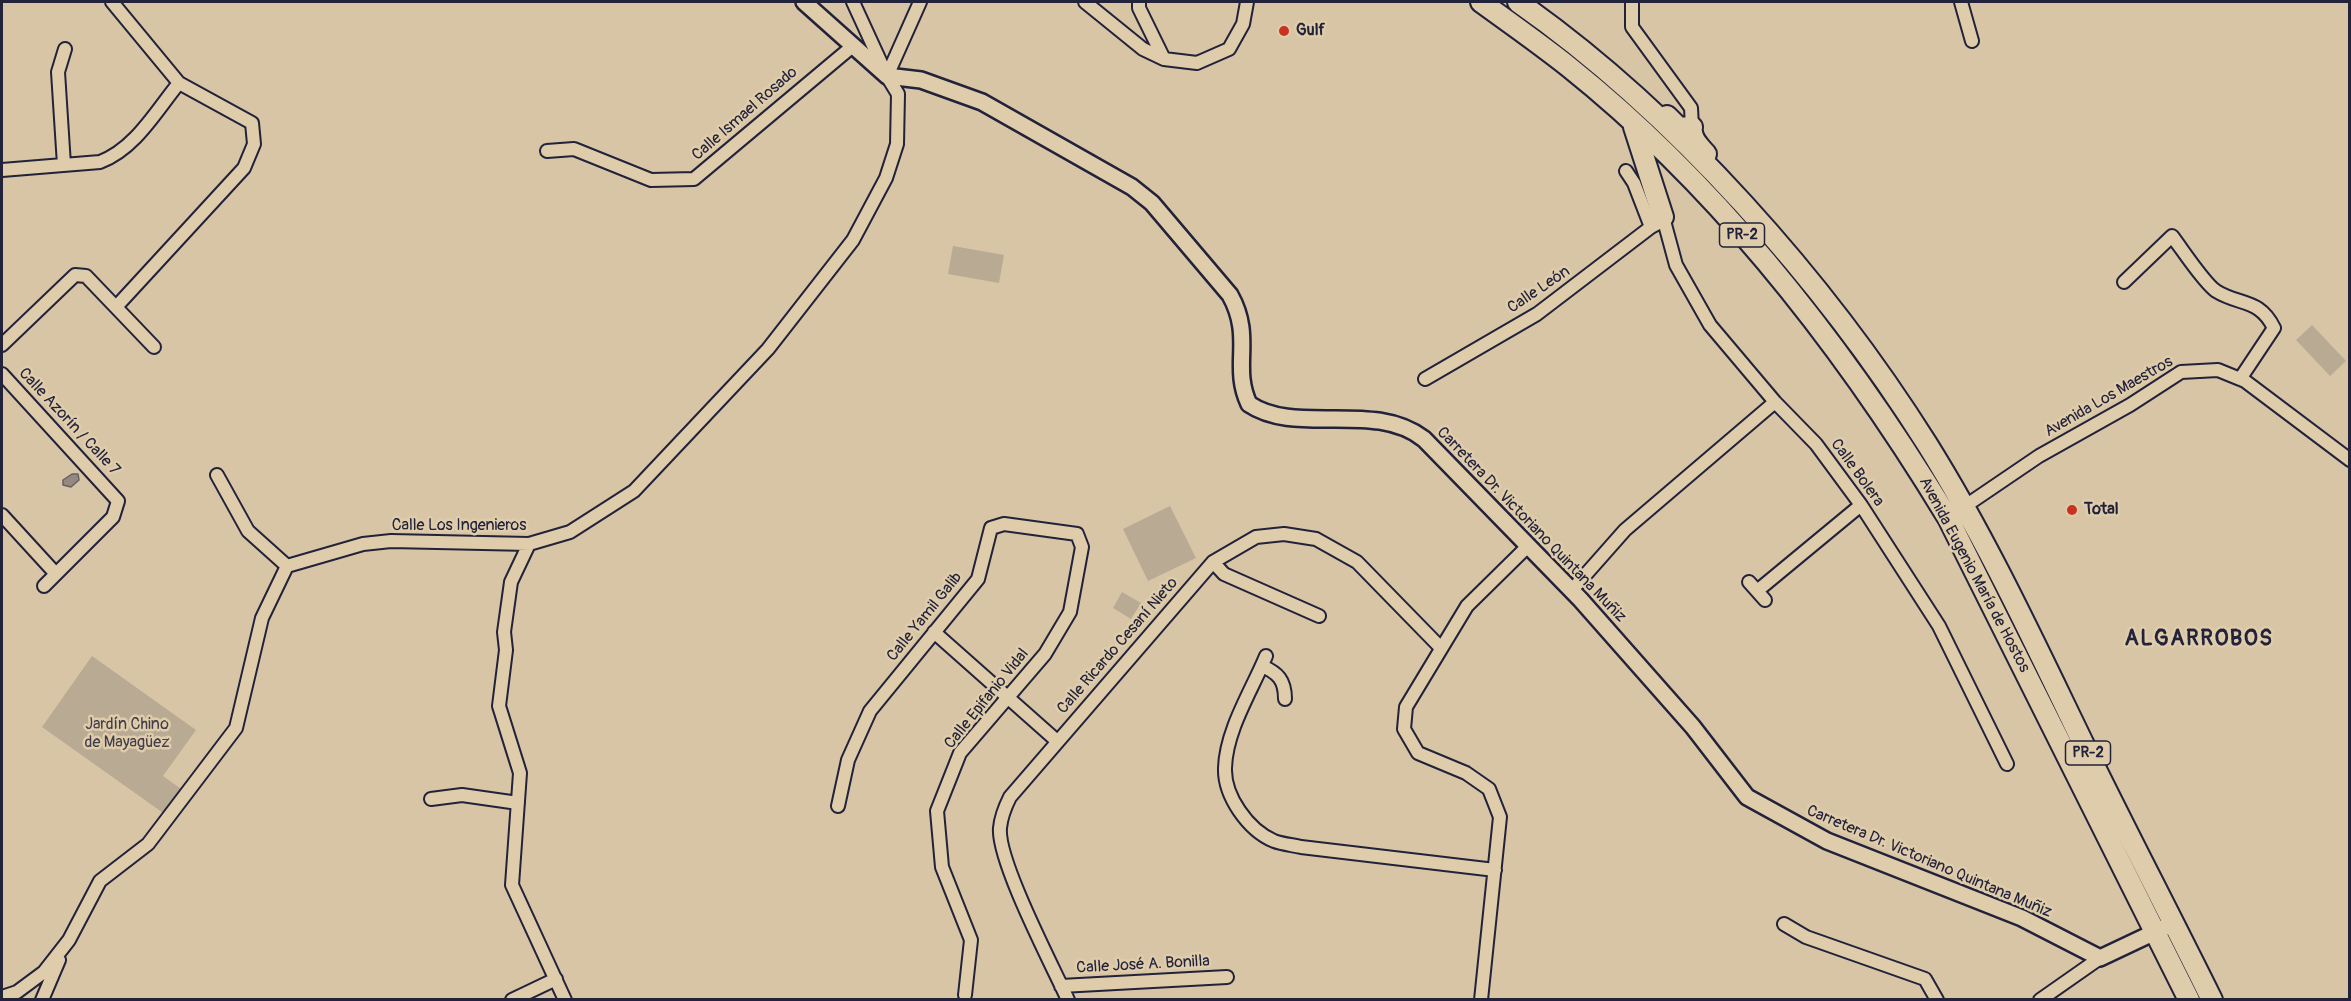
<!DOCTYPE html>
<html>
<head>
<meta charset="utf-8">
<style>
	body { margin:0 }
	#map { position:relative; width:2351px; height:1001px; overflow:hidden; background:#d7c5a6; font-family:Pangolin,sans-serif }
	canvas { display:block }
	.frame { position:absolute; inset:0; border:3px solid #22223b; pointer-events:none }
</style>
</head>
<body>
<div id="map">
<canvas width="2351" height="1001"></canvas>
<div class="frame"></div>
</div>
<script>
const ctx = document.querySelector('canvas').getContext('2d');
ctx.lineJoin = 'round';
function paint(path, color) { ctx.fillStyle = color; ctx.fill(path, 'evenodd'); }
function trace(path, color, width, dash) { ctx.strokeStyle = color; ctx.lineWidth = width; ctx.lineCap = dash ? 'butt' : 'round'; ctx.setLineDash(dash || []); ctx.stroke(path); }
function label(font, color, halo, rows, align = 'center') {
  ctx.font = font + ' Pangolin,sans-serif'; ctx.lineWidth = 5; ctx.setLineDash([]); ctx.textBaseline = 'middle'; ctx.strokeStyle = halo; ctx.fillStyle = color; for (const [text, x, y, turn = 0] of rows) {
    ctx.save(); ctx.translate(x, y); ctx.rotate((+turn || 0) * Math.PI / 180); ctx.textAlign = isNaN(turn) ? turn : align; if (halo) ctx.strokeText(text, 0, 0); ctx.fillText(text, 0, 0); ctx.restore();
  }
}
paint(new Path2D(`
	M 953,246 L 1004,255 L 999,283 L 948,274 Z
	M 2312,325 L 2346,361 L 2330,376 L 2296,340 Z
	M 1170,506 L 1196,558 L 1148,581 L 1123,529 Z
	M 1122,592 L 1141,603 L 1131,619 L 1113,608 Z
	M 92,656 L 196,730 L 163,776 L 184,791 L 166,815 L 42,727 Z`), '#b9aa94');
const water = new Path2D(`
	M 72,474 L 78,474 L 79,480 L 71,487 L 63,485 L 63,480 Z`);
paint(water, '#94887f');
trace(water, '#665f64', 1.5);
const minor = new Path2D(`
	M 112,2 L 179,83 L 252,123 L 254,144 L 244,168 L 116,307
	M 1085,2 L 1143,49 L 1164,59
	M 1139,2 L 1139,8 L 1164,59 L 1197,63 L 1229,49 L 1243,24 L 1247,2
	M 1632,2 L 1632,27 L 1691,108 L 1692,127
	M 1961,2 L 1972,41
	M 887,76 L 920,2
	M 547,151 L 574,149 L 651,180 L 694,179 L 854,45
	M 64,165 L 58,72 L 65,49
	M 2,170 L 100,162 C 135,149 156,111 179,83
	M 1626,171 L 1634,183 L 1651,227
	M 1663,217 L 1676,265 L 1710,325 L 1775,402 L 1816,444 L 1861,505 L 1939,626 L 2007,764
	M 2124,282 L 2172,236 C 2182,249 2204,283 2216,291 C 2240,306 2259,298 2274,328 L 2240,379
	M 2,345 L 75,275 L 86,276 L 154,347
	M 2,374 L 118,501 L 113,517 L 44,586
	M 1425,379 L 1537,314 L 1651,227 L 1664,220
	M 217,475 L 248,531 L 287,566
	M 1958,511 L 2039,456 L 2130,405 L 2181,372 L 2218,370 L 2245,381 L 2350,460
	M 2,515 L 56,574
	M 529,544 L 511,582 L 504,632 L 506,650 L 499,706 L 520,773 L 512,885 L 565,1000
	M 1213,562 L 1224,574 L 1319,616
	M 1749,582 L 1765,600
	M 1572,590 L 1625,530 L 1775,402
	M 1757,591 L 1861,505
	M 934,632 L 1057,741
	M 1266,656 C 1252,690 1226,730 1225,768 C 1224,796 1248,830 1274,841 C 1282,844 1292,845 1301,847 L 1495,870
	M 1262,666 C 1278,673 1285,680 1285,699
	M 431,799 L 462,795 L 518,803
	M 838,806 L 848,760 L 870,711 L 978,579 L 991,528 L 1004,524 L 1077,534 L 1082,547 L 1070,612 L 1045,654 L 960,753 L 937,811 L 942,867 L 971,940 L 965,995
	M 1784,924 L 1806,937 L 1925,979 L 1937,1000
	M 1061,986 L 1227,977
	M 2,997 L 17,992 L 44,972 L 69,940 L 100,881 L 148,844 L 236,728 L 262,618 L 287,566 L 363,544 L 391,541 L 529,544 L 570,532 L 634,491 L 768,349 L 853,240 L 886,178 L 897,144 L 898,94 L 887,76 L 853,2
	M 42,1000 L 59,960
	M 512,1000 L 556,979
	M 1068,1000 C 1052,965 997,860 1000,828 C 1001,817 1005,807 1010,797 L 1213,562 L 1256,537 L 1284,534 L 1316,539 L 1357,562 L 1440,647
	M 1481,1000 L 1500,817 L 1489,789 L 1466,773 L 1418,753 L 1404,729 L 1406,707 L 1467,606 L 1527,547
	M 2040,1000 L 2100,958`);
const tertiary = new Path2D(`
	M 804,2 L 887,76 L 921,80 L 982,102 L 1132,187 L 1152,203 L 1230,295 C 1254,338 1231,366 1249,404 C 1296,436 1374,400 1424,439 L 1580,599 L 1693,727 L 1747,797 L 1827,841 L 2022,918 L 2100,958 L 2174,923`);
const trunk = new Path2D(`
	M 1481,2 C 1510,23 1540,44 1569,67 C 1723,190 1846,350 1948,518 L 2189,1000
	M 1518,2 C 1675,112 1825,282 1927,444 C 1987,540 2035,644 2084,745 C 2126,831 2170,915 2212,1000
	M 1667,116 L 1679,128 L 1692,127 C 1690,138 1699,146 1706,154
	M 1634,127 L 1663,217`);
trace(minor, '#22223b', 16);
trace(tertiary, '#22223b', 20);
trace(trunk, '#22223b', 24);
trace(minor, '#dfccaa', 12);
trace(tertiary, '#dfccaa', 15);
trace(trunk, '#dfccaa', 20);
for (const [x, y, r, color] of [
	[1284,31,6,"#c8321e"],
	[2072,510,6,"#c8321e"]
]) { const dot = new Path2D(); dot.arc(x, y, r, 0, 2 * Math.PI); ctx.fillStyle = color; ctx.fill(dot); trace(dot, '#dfccaa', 2); }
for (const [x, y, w] of [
	[1742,235,45],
	[2088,753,45]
]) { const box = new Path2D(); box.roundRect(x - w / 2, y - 12, w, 24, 4.5); ctx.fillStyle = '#dfccaa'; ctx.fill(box); trace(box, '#22223b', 1.5); }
label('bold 15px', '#22223b', null, [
	["PR-2",1742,235],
	["PR-2",2088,753]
]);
label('bold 16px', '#22223b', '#dfccaa', [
	["Gulf",1296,31],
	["Total",2084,510]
], 'left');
label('16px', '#22223b', '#dfccaa', [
	["Calle Ismael Rosado",745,114,-41],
	["Calle León",1539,290,-34],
	["Avenida Los Maestros",2109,397,-30],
	["Calle Azorín / Calle 7",69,422,47],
	["Calle Bolera",1857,473,54],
	["Carretera Dr. Victoriano Quintana Muñiz",1531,525,46],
	["Calle Los Ingenieros",459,526],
	["Avenida Eugenio María de Hostos",1974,575,62],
	["Calle Yamil Galib",925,617,-51],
	["Calle Ricardo Cesaní Nieto",1118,646,-49],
	["Calle Epifanio Vidal",987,699,-51],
	["Carretera Dr. Victoriano Quintana Muñiz",1929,862,23],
	["Calle José A. Bonilla",1143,965,-3]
]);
label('16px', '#403d4d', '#dfccaa', [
	["Jardín Chino",127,725],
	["de Mayagüez",127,743]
]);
ctx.letterSpacing = '1.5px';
label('bold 22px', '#22223b', '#dfccaa', [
	["ALGARROBOS",2199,639]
]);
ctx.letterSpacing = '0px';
</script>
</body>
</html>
